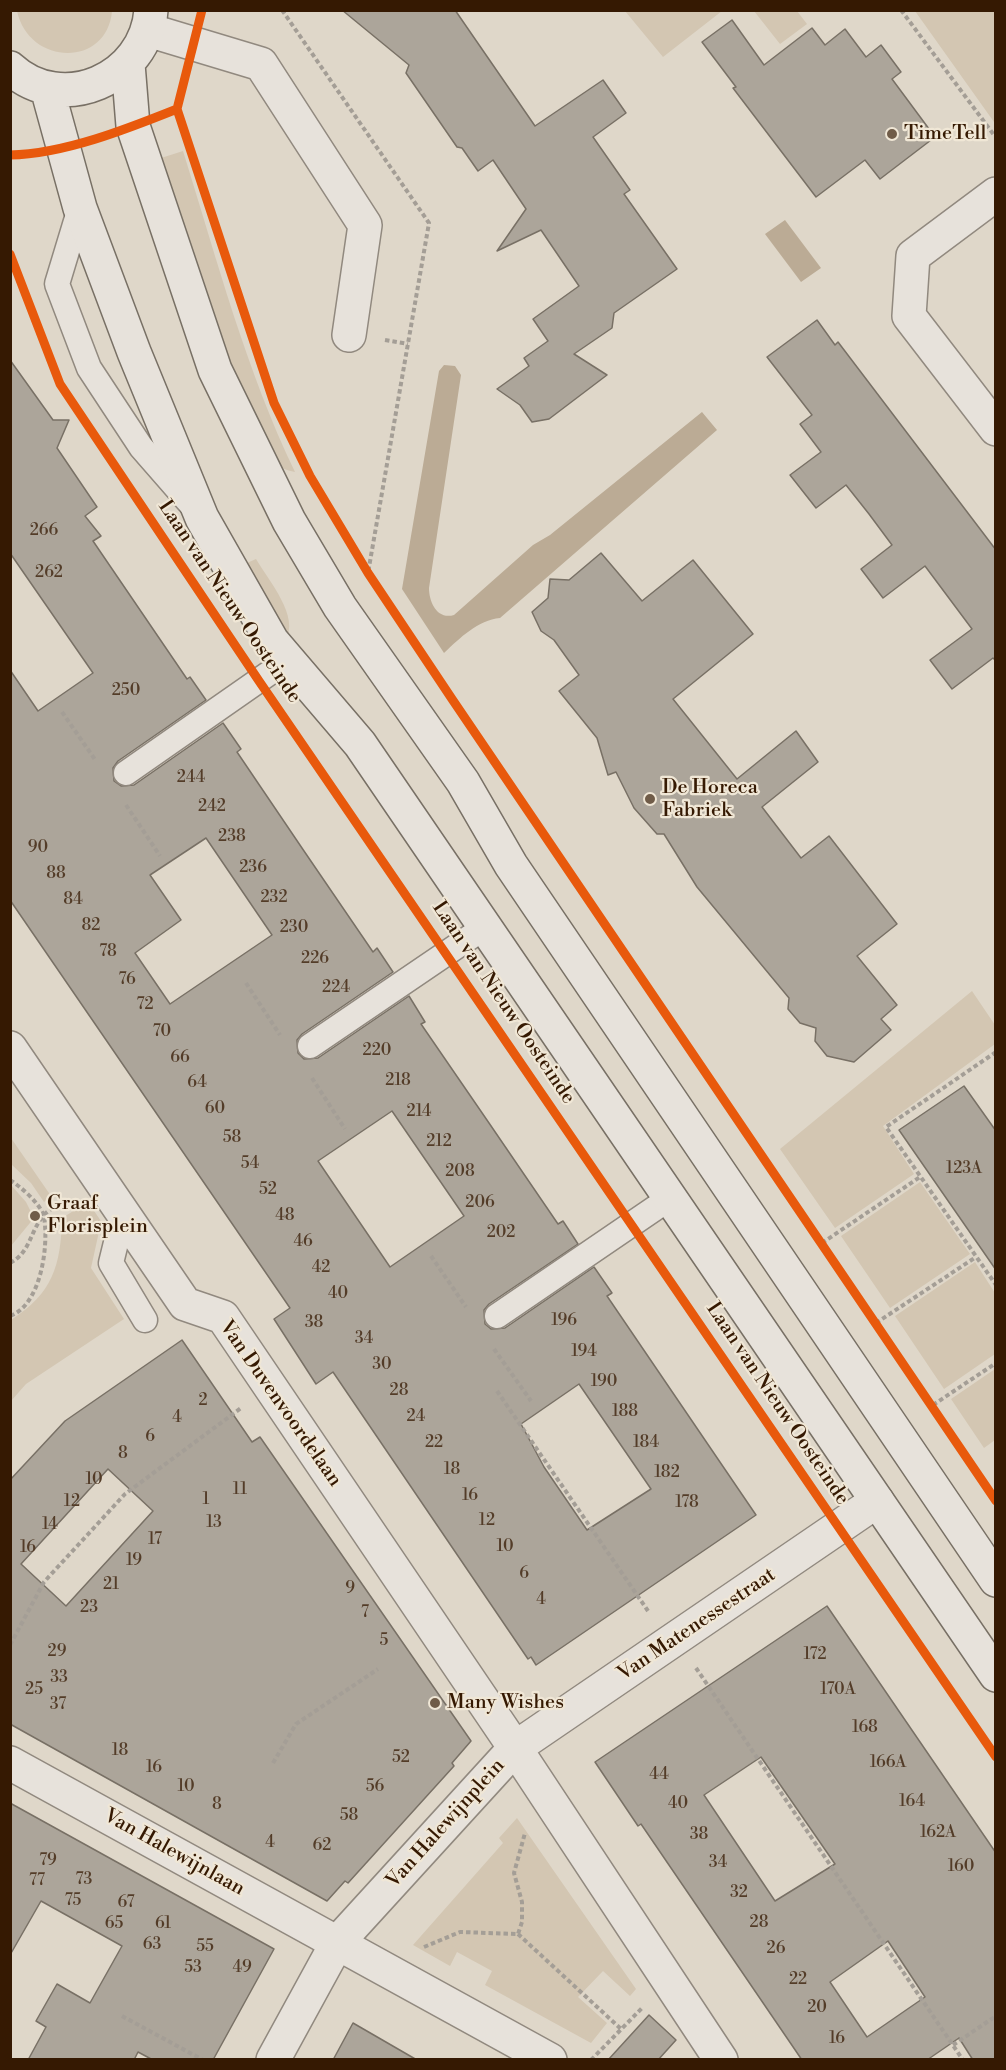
<!DOCTYPE html>
<html>
<head>
<meta charset="utf-8">
<style>
	body { margin:0 }
	#map { position:relative; width:1006px; height:2070px; overflow:hidden; background:#dfd7c9; font-family:"Libre Bodoni",serif }
	canvas { display:block }
	.frame { position:absolute; inset:0; border:12px solid #351902; pointer-events:none }
</style>
</head>
<body>
<div id="map">
<canvas width="1006" height="2070"></canvas>
<div class="frame"></div>
</div>
<script>
const ctx = document.querySelector('canvas').getContext('2d');
ctx.lineJoin = 'round';
function paint(path, color) { ctx.fillStyle = color; ctx.fill(path, 'evenodd'); }
function trace(path, color, width, dash) { ctx.strokeStyle = color; ctx.lineWidth = width; ctx.lineCap = dash ? 'butt' : 'round'; ctx.setLineDash(dash || []); ctx.stroke(path); }
function label(font, color, halo, rows, align = 'center') {
  ctx.font = font + ' "Libre Bodoni",serif'; ctx.lineWidth = 4.5; ctx.setLineDash([]); ctx.textBaseline = 'middle'; ctx.strokeStyle = halo; ctx.fillStyle = color; for (const [text, x, y, turn = 0] of rows) {
    ctx.save(); ctx.translate(x, y); ctx.rotate((+turn || 0) * Math.PI / 180); ctx.textAlign = isNaN(turn) ? turn : align; if (halo) ctx.strokeText(text, 0, 0); ctx.fillText(text, 0, 0); ctx.restore();
  }
}
paint(new Path2D(`
	M 17,11 L 17,10 L 112,11 C 107,68 29,66 17,11 Z
	M 625,11 L 722,11 L 663,57 Z
	M 754,11 L 797,11 L 807,24 L 780,44 Z
	M 915,11 L 995,11 L 994,122 Z
	M 183,151 C 217,260 246,370 295,472 C 291,471 286,470 282,468 C 251,447 173,207 158,159 Z
	M 256,559 C 268,580 301,617 285,641 L 238,567 Z
	M 972,991 L 995,1025 L 995,1044 L 883,1126 L 914,1174 L 835,1228 L 780,1149 Z
	M 11,1138 L 51,1196 L 44,1202 L 31,1183 L 11,1164 Z
	M 920,1182 L 970,1254 L 890,1308 L 841,1236 Z
	M 11,1185 L 26,1202 L 34,1218 L 11,1246 Z
	M 88,1202 L 103,1224 L 100,1227 L 91,1268 L 124,1319 L 26,1384 L 11,1401 L 11,1320 C 52,1294 61,1266 62,1218 Z
	M 975,1262 L 995,1293 L 995,1354 L 944,1389 L 895,1316 Z
	M 995,1369 L 995,1440 L 984,1448 L 951,1399 Z
	M 517,1818 L 636,1989 L 630,1996 L 603,1971 L 578,1997 L 607,2023 L 591,2043 L 485,1985 L 492,1971 L 457,1952 L 450,1966 L 413,1945 L 503,1843 L 499,1838 Z`), '#d3c6b2');
paint(new Path2D(`
	M 785,220 L 821,268 L 801,282 L 765,234 Z
	M 444,365 L 455,366 L 461,375 L 429,588 C 429,602 437,620 454,615 L 533,545 L 550,535 L 702,412 L 717,430 L 500,618 C 478,620 460,638 444,653 L 402,589 L 439,371 Z`), '#bbab95');
const building = new Path2D(`
	M 342,10 L 455,10 L 535,126 L 603,80 L 626,113 L 593,137 L 630,190 L 624,194 L 677,269 L 614,313 L 612,328 L 574,354 L 607,375 L 549,419 L 532,422 L 520,405 L 497,389 L 529,366 L 524,358 L 548,341 L 533,319 L 579,286 L 541,230 L 497,251 L 526,209 L 493,160 L 478,171 L 462,148 L 457,147 L 406,73 L 409,65 Z
	M 732,20 L 764,65 L 812,28 L 825,45 L 845,29 L 866,57 L 881,45 L 901,72 L 892,79 L 935,137 L 880,179 L 865,160 L 816,197 L 733,88 L 736,87 L 702,42 Z
	M 817,320 L 835,345 L 838,342 L 996,550 L 996,661 L 993,658 L 952,689 L 930,660 L 972,629 L 925,566 L 883,598 L 861,569 L 892,545 L 869,514 L 846,485 L 816,508 L 790,475 L 821,452 L 800,424 L 812,415 L 767,357 Z
	M 10,360 L 53,420 L 69,420 L 57,448 L 97,507 L 85,516 L 101,536 L 93,541 L 187,679 L 190,677 L 206,700 L 118,761 L 113,768 L 114,781 L 121,786 L 134,785 L 223,723 L 241,749 L 237,752 L 304,851 L 373,952 L 377,948 L 393,972 L 302,1034 L 297,1040 L 298,1053 L 304,1059 L 318,1058 L 409,996 L 425,1022 L 421,1024 L 489,1123 L 558,1224 L 563,1221 L 578,1244 L 489,1304 L 484,1310 L 485,1324 L 491,1329 L 505,1328 L 594,1267 L 612,1293 L 607,1296 L 756,1515 L 536,1665 L 531,1657 L 528,1659 L 333,1372 L 316,1384 L 274,1319 L 290,1308 L 10,900 L 10,670 L 38,711 L 93,673 L 10,553 ZM 206,838 L 272,935 L 170,1004 L 135,953 L 181,920 L 150,875 ZM 392,1111 L 464,1216 L 390,1267 L 318,1161 ZM 579,1384 L 651,1489 L 587,1530 L 544,1467 L 521,1424 Z
	M 601,553 L 642,601 L 693,560 L 753,634 L 673,699 L 737,779 L 796,731 L 818,762 L 762,807 L 801,858 L 829,836 L 897,924 L 857,956 L 897,1005 L 881,1019 L 891,1030 L 854,1062 L 827,1056 L 815,1041 L 816,1028 L 800,1023 L 788,1009 L 789,998 L 697,887 L 664,834 L 657,834 L 634,808 L 616,772 L 608,775 L 597,738 L 559,691 L 579,675 L 554,640 L 541,631 L 532,612 L 548,598 L 550,579 L 569,580 Z
	M 964,1086 L 996,1131 L 996,1270 L 899,1130 Z
	M 182,1340 L 252,1442 L 260,1437 L 471,1741 L 452,1763 L 454,1766 L 348,1883 L 345,1881 L 327,1901 L 10,1724 L 10,1480 L 65,1421 ZM 108,1469 L 153,1511 L 66,1606 L 21,1564 Z
	M 827,1606 L 996,1853 L 996,2060 L 973,2060 L 959,2038 L 927,2060 L 802,2060 L 641,1824 L 638,1826 L 595,1762 ZM 761,1757 L 835,1864 L 775,1901 L 704,1795 ZM 888,1941 L 925,1997 L 867,2037 L 830,1982 Z
	M 10,1803 L 274,1949 L 213,2060 L 153,2060 L 138,2052 L 134,2060 L 28,2060 L 46,2027 L 36,2021 L 57,1984 L 90,2003 L 122,1946 L 41,1901 L 10,1955 Z
	M 649,2015 L 676,2040 L 658,2060 L 608,2060 Z
	M 353,2023 L 417,2060 L 333,2060 Z`);
paint(building, '#aca59a');
trace(building, '#787065', 1.5);
const lane = new Path2D(`
	M 80,208 L 57,284 L 89,368 L 141,447 L 189,502
	M 126,773 L 288,660
	M 310,1046 L 485,927
	M 123,1214 L 111,1263 L 145,1320
	M 497,1316 L 670,1198`);
const street = new Path2D(`
	M 148,30 L 261,64 L 365,225 L 349,335
	M 996,194 L 913,256 L 909,316 L 996,429
	M 10,1048 L 185,1304 L 223,1317 L 515,1748 L 721,2060
	M 10,1763 L 550,2060
	M 273,2060 L 337,1943 L 515,1748 L 877,1501`);
const secondary = new Path2D(`
	M 128,64 L 133,126 L 215,370 L 289,521 L 340,607 L 463,782 L 511,865 L 996,1580
	M 10,68 C 62,116 146,79 151,10
	M 47,88 L 80,208 L 134,352 L 202,518 L 272,641 L 360,744 L 996,1675`);
trace(lane, '#91897f', 27);
trace(street, '#91897f', 36);
trace(secondary, '#787065', 36);
trace(new Path2D(`
	M 282,10 L 429,223 L 368,573
	M 901,10 L 994,135
	M 385,340 L 408,344
	M 62,712 L 96,761
	M 126,805 L 160,856
	M 246,983 L 280,1035
	M 996,1052 L 886,1127 L 996,1285
	M 312,1078 L 345,1129
	M 10,1180 C 21,1187 41,1204 44,1217 C 49,1246 41,1305 10,1316
	M 822,1243 L 920,1177
	M 431,1256 L 466,1307
	M 10,1263 C 30,1253 30,1232 43,1216 C 49,1209 60,1204 68,1199
	M 876,1323 L 976,1257
	M 494,1349 L 531,1401
	M 497,1391 L 648,1611
	M 933,1405 L 996,1363
	M 10,1645 L 44,1582 L 125,1494 L 241,1408
	M 696,1668 L 963,2060
	M 273,1763 L 296,1724 L 378,1669
	M 518,1934 L 621,2029
	M 424,1947 L 460,1932 L 518,1934 L 522,1922 L 522,1902 L 514,1873 L 525,1833
	M 122,2016 L 203,2060
	M 953,2045 L 996,2016
	M 591,2060 L 643,2007`), '#a49e96', 4, [4.5, 3]);
trace(lane, '#e7e2db', 24);
trace(street, '#e7e2db', 33);
trace(secondary, '#e7e2db', 33);
trace(new Path2D(`
	M 202,10 L 177,109 L 274,403 L 310,476 L 368,573 L 452,699 L 996,1501
	M 10,155 C 64,154 127,129 177,109
	M 10,254 L 60,384 L 259,681 L 996,1757`), '#e8590c', 9);
for (const [x, y, r, color] of [
	[892,134,6,"#705c48"],
	[650,799,6,"#705c48"],
	[35,1216,6,"#705c48"],
	[435,1703,6,"#705c48"]
]) { const dot = new Path2D(); dot.arc(x, y, r, 0, 2 * Math.PI); ctx.fillStyle = color; ctx.fill(dot); trace(dot, '#f0e7d6', 2); }
label('16px', '#533c28', null, [
	["266",44,531],
	["262",49,573],
	["250",126,691],
	["244",191,778],
	["242",212,807],
	["238",232,837],
	["90",38,848],
	["236",253,868],
	["88",56,874],
	["232",274,898],
	["84",73,900],
	["82",91,926],
	["230",294,928],
	["78",108,952],
	["226",315,959],
	["76",127,980],
	["224",336,988],
	["72",145,1005],
	["70",162,1032],
	["220",377,1051],
	["66",180,1058],
	["218",398,1081],
	["64",197,1083],
	["60",215,1109],
	["214",419,1112],
	["58",232,1138],
	["212",439,1142],
	["54",250,1164],
	["123A",964,1169],
	["208",460,1172],
	["52",268,1190],
	["206",480,1203],
	["48",285,1216],
	["202",501,1233],
	["46",303,1242],
	["42",321,1268],
	["40",338,1294],
	["196",564,1321],
	["38",314,1323],
	["34",364,1339],
	["194",584,1352],
	["30",382,1365],
	["190",604,1382],
	["28",399,1391],
	["2",203,1401],
	["188",625,1412],
	["24",416,1417],
	["4",177,1418],
	["6",150,1437],
	["22",434,1443],
	["184",646,1443],
	["8",123,1454],
	["18",452,1470],
	["182",667,1473],
	["10",94,1480],
	["11",240,1490],
	["16",470,1496],
	["1",206,1500],
	["12",72,1502],
	["178",687,1503],
	["12",487,1521],
	["13",214,1523],
	["14",50,1525],
	["17",155,1540],
	["10",505,1547],
	["16",28,1548],
	["19",134,1561],
	["6",524,1574],
	["21",111,1585],
	["9",350,1589],
	["4",541,1600],
	["23",89,1608],
	["7",365,1613],
	["5",384,1641],
	["29",57,1652],
	["172",815,1655],
	["33",59,1678],
	["25",34,1690],
	["170A",838,1690],
	["37",58,1705],
	["168",865,1728],
	["18",120,1751],
	["52",401,1758],
	["166A",888,1763],
	["16",154,1768],
	["44",659,1775],
	["10",186,1787],
	["56",375,1787],
	["164",912,1802],
	["40",678,1804],
	["8",217,1805],
	["58",349,1816],
	["162A",938,1833],
	["38",699,1835],
	["4",270,1843],
	["62",322,1846],
	["79",48,1861],
	["34",718,1863],
	["160",961,1867],
	["73",84,1880],
	["77",37,1881],
	["32",739,1893],
	["75",73,1901],
	["67",126,1903],
	["28",759,1923],
	["65",114,1924],
	["61",163,1924],
	["63",152,1945],
	["55",205,1947],
	["26",776,1949],
	["53",193,1968],
	["49",242,1968],
	["22",798,1980],
	["20",817,2008],
	["16",837,2039]
]);
label('20px', '#351902', '#f0e7d6', [
	["TimeTell",904,134],
	["De Horeca",662,788],
	["Fabriek",662,811],
	["Graaf",47,1204],
	["Florisplein",47,1227],
	["Many Wishes",447,1703]
], 'left');
label('20px', '#351902', '#f0e7d6', [
	["Laan van Nieuw Oosteinde",229,602,56],
	["Laan van Nieuw Oosteinde",503,1003,56],
	["Van Duvenvoordelaan",280,1404,55],
	["Laan van Nieuw Oosteinde",777,1404,56],
	["Van Matenessestraat",697,1625,-34],
	["Van Halewijnplein",446,1824,-48],
	["Van Halewijnlaan",174,1853,29]
]);
</script>
</body>
</html>
